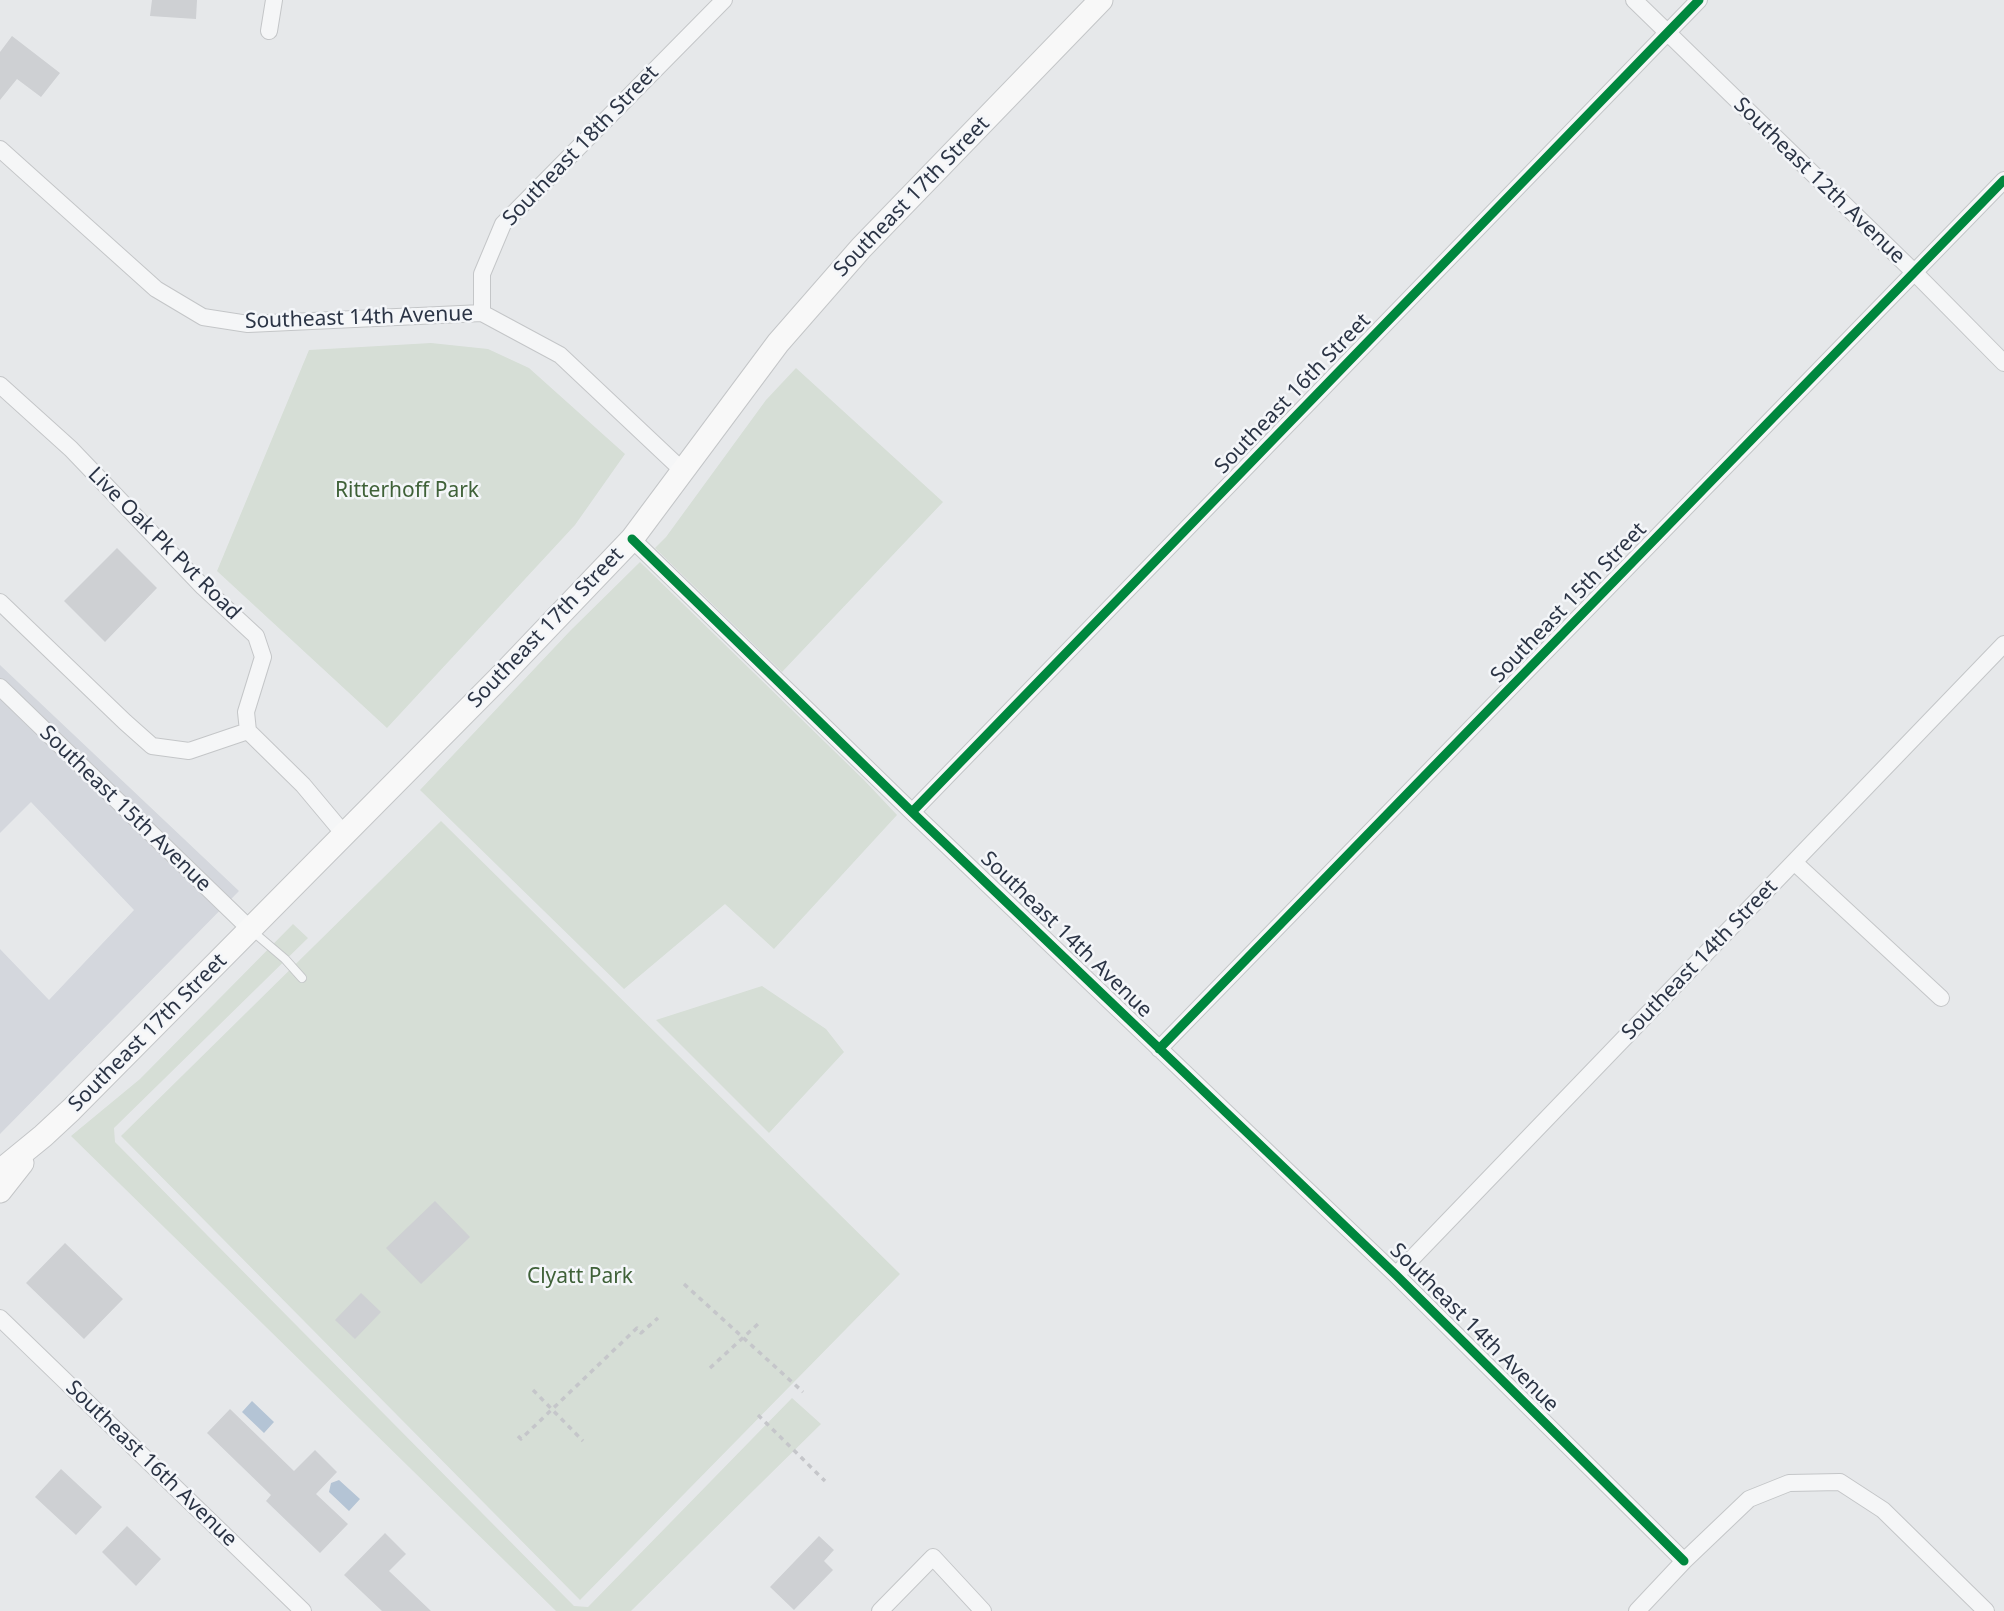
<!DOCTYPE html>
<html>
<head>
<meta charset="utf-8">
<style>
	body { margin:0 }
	canvas { display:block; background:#e6e8ea }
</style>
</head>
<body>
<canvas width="2004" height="1611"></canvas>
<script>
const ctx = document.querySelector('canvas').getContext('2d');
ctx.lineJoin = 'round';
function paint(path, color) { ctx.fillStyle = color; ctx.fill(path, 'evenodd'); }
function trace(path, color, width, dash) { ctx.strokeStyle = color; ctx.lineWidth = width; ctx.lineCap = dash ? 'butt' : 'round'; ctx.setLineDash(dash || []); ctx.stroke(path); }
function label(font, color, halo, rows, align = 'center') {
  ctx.font = font + ' "Noto Sans",sans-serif'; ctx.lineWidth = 5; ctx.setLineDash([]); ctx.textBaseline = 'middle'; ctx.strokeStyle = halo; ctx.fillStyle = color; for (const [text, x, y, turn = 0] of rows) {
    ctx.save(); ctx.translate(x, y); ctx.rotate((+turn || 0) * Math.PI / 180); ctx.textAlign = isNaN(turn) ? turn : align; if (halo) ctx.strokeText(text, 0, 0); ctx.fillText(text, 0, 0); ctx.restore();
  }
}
paint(new Path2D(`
	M 0,665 L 239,891 L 0,1134 L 0,949 L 49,1000 L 134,910 L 31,802 L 0,833 Z`), '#d4d7dd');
paint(new Path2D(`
	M 431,343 L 488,349 L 529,368 L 625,454 L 575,525 L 387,728 L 217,571 L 309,350 Z
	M 796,368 L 943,502 L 782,672 L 655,548 L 666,537 L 766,400 Z
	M 640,562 L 864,780 L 897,815 L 774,949 L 725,904 L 624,989 L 420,790 L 570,631 Z
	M 441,821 L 900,1274 L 580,1600 L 121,1136 Z
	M 293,924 L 308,938 L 114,1128 L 115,1142 L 574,1606 L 588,1607 L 792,1398 L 821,1424 L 631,1611 L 556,1611 L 71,1136 L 140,1079 Z
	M 762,986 L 826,1029 L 844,1052 L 769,1133 L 656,1020 Z`), '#d6ded6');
paint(new Path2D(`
	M 252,1401 L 274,1422 L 264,1433 L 242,1412 Z
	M 339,1480 L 360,1499 L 349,1511 L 329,1492 L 331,1483 Z`), '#b4c4d5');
paint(new Path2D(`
	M 152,0 L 197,0 L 196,19 L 150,16 Z
	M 12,36 L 60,73 L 41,97 L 17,79 L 0,100 L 0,52 Z
	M 117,548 L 157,588 L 105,642 L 64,601 Z
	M 435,1201 L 470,1237 L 421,1284 L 386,1248 Z
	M 65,1243 L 123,1299 L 84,1339 L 26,1283 Z
	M 361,1293 L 381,1312 L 355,1339 L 335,1320 Z
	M 230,1409 L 294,1471 L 315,1450 L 337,1472 L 316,1494 L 348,1524 L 320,1553 L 266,1501 L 271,1495 L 207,1433 Z
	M 61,1469 L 102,1507 L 76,1535 L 35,1497 Z
	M 127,1526 L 161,1559 L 136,1586 L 102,1552 Z
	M 385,1533 L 406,1554 L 389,1571 L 431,1611 L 382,1611 L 344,1575 Z
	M 819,1536 L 834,1550 L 824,1561 L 833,1570 L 794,1610 L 770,1587 Z`), '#ced0d3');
const service = new Path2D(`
	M 251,930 L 285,959 L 302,978`);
const minor = new Path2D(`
	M 1634,0 L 1915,273 L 2004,363
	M 269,31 L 274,0
	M 0,149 L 156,289 L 203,317 L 248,324 L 482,313 L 560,355 L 682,470
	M 482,313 L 482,274 L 503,224 L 724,0
	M 0,385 L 71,449 L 203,587 L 256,636 L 263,657 L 246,712 L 248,731 L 303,785 L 344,834
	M 632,539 L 912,812 L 1396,1275 L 1684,1561
	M 0,602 L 125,722 L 152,746 L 189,751 L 248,731
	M 0,687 L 251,930
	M 912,812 L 1699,0
	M 1794,862 L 1941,998
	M 1159,1049 L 2004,180
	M 1396,1275 L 2004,644
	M 0,1318 L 303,1611
	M 880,1611 L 933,1557 L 983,1611
	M 1637,1611 L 1684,1561 L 1749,1499 L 1789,1483 L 1840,1482 L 1883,1510 L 1986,1611`);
const secondary = new Path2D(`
	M 0,1171 L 43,1136 L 71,1110 L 504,673 L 632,539 L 778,343 L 861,248 L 1101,0
	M 0,1191 L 22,1163`);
trace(service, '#c4c6c8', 10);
trace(minor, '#c4c6c8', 18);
trace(secondary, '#c4c6c8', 25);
trace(new Path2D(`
	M 684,1284 L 803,1392
	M 710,1368 L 759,1323
	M 533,1390 L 583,1441
	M 758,1415 L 825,1481
	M 518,1436 L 521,1439 L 637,1328 L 641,1333 L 658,1318`), '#c5c6ca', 3.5, [5, 5]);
trace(service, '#f5f6f7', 8);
trace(minor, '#f5f6f7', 16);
trace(secondary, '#f8f8f8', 23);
trace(new Path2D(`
	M 632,539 L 912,812 L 1396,1275 L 1684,1561
	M 912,812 L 1699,0
	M 1159,1049 L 2004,180`), '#00873e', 9);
label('21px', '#2b3445', '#f4f6f9', [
	["Southeast 18th Street",581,146,-46],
	["Southeast 12th Avenue",1819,181,44],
	["Southeast 17th Street",912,197,-46],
	["Southeast 14th Avenue",359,318,-2],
	["Southeast 16th Street",1293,394,-46],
	["Live Oak Pk Pvt Road",164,544,45],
	["Southeast 15th Street",1569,603,-46],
	["Southeast 17th Street",546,628,-46],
	["Southeast 15th Avenue",125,809,44],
	["Southeast 14th Avenue",1066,935,44],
	["Southeast 14th Street",1700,960,-46],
	["Southeast 17th Street",148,1033,-45],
	["Southeast 14th Avenue",1474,1328,45],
	["Southeast 16th Avenue",151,1464,44]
]);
label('21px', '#3f6138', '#f4f6f9', [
	["Ritterhoff Park",407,491],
	["Clyatt Park",580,1277]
]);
</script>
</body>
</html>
